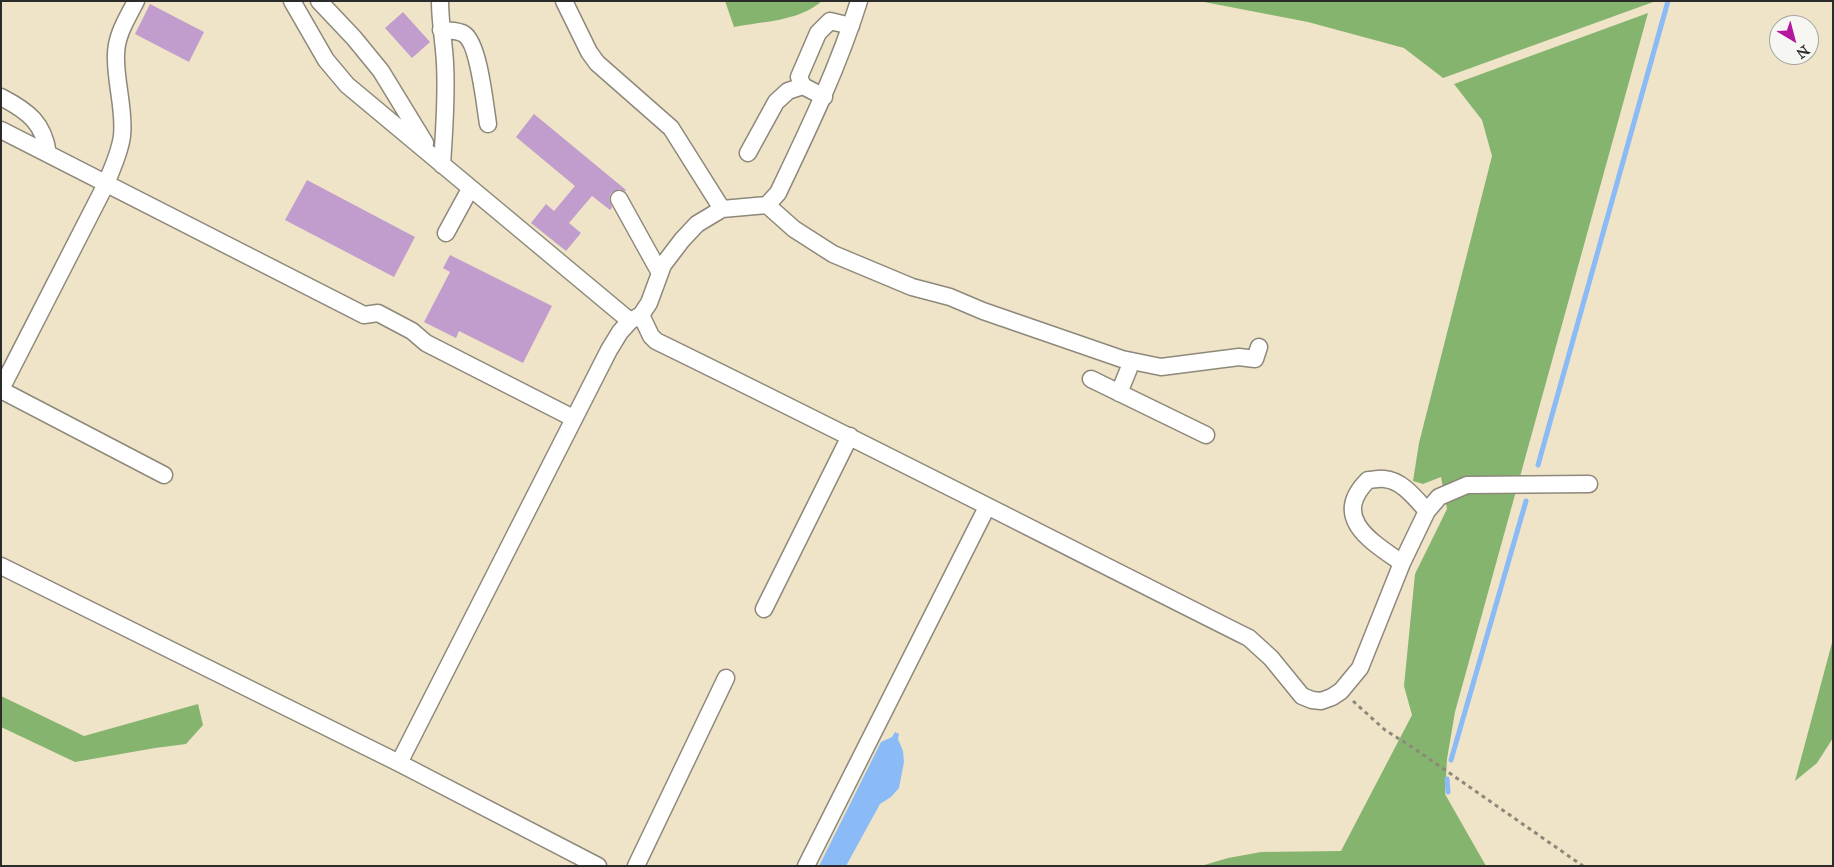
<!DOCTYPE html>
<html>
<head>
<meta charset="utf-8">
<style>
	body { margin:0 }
	#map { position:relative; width:1834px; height:867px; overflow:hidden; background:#efe4c8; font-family:"IM FELL Great Primer",serif }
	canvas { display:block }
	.frame { position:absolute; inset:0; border:2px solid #2b2b2b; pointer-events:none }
	.north { position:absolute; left:1769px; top:15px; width:50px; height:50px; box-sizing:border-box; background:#f6f6f2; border:1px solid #a5a5a2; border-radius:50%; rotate:143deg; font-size:14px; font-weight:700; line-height:20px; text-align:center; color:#2b2b2b }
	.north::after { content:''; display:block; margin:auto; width:18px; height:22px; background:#b5179e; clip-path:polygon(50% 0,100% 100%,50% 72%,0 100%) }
</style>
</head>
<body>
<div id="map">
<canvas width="1834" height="867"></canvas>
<div class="frame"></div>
<div class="north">N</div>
</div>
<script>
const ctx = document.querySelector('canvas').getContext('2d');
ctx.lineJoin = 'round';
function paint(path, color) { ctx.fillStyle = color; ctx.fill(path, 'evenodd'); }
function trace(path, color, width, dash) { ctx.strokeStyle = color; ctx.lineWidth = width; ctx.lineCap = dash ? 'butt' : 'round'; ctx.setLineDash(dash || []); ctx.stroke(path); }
paint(new Path2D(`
	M 725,1 L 822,1 C 797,22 764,21 734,27 Z
	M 1199,1 L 1656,1 L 1443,78 L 1404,48 L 1308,22 Z
	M 1648,13 L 1455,712 L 1447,759 L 1445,794 L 1486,866 L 1201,866 L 1228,858 L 1261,852 L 1341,851 L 1412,715 L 1404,686 L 1415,574 L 1447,509 L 1441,477 L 1423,484 L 1413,481 L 1419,443 L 1492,156 L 1482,120 L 1454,84 Z
	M 1833,639 L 1833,738 L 1817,763 L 1795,781 Z
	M 1,696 L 84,736 L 198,704 L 203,725 L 186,744 L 155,748 L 75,762 L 1,727 Z`), '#85b46e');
paint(new Path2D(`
	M 895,732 L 899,734 L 898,739 L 903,751 L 904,762 L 899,788 L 891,797 L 880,804 L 846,866 L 819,866 L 881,742 L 892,737 Z`), '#8abbf6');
trace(new Path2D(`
	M 1538,465 L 1668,1
	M 1451,760 L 1526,501
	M 1447,779 L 1448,792`), '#8abbf6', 5);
paint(new Path2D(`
	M 150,4 L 204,32 L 189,62 L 135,34 Z
	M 403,12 L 430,42 L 412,58 L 385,28 Z
	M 534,114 L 626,190 L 625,191 L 619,189 L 611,193 L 609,199 L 612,207 L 610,210 L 592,196 L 569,223 L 581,233 L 566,251 L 531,223 L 546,204 L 554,211 L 575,186 L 516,137 Z
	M 307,180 L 415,237 L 394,277 L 285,220 Z
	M 450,255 L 552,306 L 523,363 L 459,331 L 456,338 L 424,322 L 450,272 L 443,268 Z`), '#c09dcc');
const minor = new Path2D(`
	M 292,1 L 326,60 L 347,85 L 630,321
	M 319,1 L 354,38 L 381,71 L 425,143
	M 440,1 C 440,22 444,43 445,63 C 447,98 444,131 442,165
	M 564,1 L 589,52 L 597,63 L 671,128 L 722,209
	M 441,30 C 449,31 458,30 464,34 C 479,43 485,106 488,124
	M 1,97 C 28,111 44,123 48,154
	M 824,97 L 803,86 L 799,77 L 818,33 L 830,21 L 851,26
	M 1,130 L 364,315 L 378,313 L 412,331 L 426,343 L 573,418
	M 748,153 L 776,102 L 788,91 L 803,86
	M 619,199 L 660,273
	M 767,205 L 794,229 L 833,254 L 912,287 L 950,297 L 983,311 L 1122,359 L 1161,367 L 1239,357 L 1255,359 L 1259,347
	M 446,233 L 470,189
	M 641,315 L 651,336 L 656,341 C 855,438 1051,539 1249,638 L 1271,658 L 1302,696 L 1312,700 L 1321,701 L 1332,697 L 1341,691 L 1360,668 L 1402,563 L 1427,511 L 1439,497 L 1467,485 L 1589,484
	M 1091,379 L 1206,435
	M 1,389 L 106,184 C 112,168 120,153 122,136 C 125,109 115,82 116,55 C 116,35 127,19 136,1
	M 1,390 L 164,475
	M 1119,393 L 1132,361
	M 1402,563 C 1372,542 1330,518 1368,480 C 1373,480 1379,478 1384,479 C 1402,480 1416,499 1427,511
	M 1,566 L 399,763 L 598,866
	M 764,609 L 850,436
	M 399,763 L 609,350 L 620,332 L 630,321 L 641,315 L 649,303 L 663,265 L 682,240 L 697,224 L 722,209 L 767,205 L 778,193 C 808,130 838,68 859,1
	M 636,866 L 726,678
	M 806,866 L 987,507`);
trace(minor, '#8d887a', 19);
trace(new Path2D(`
	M 1353,701 L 1385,730 L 1415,749 L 1583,866`), '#8d887a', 3, [4, 4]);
trace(minor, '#fff', 16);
</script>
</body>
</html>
